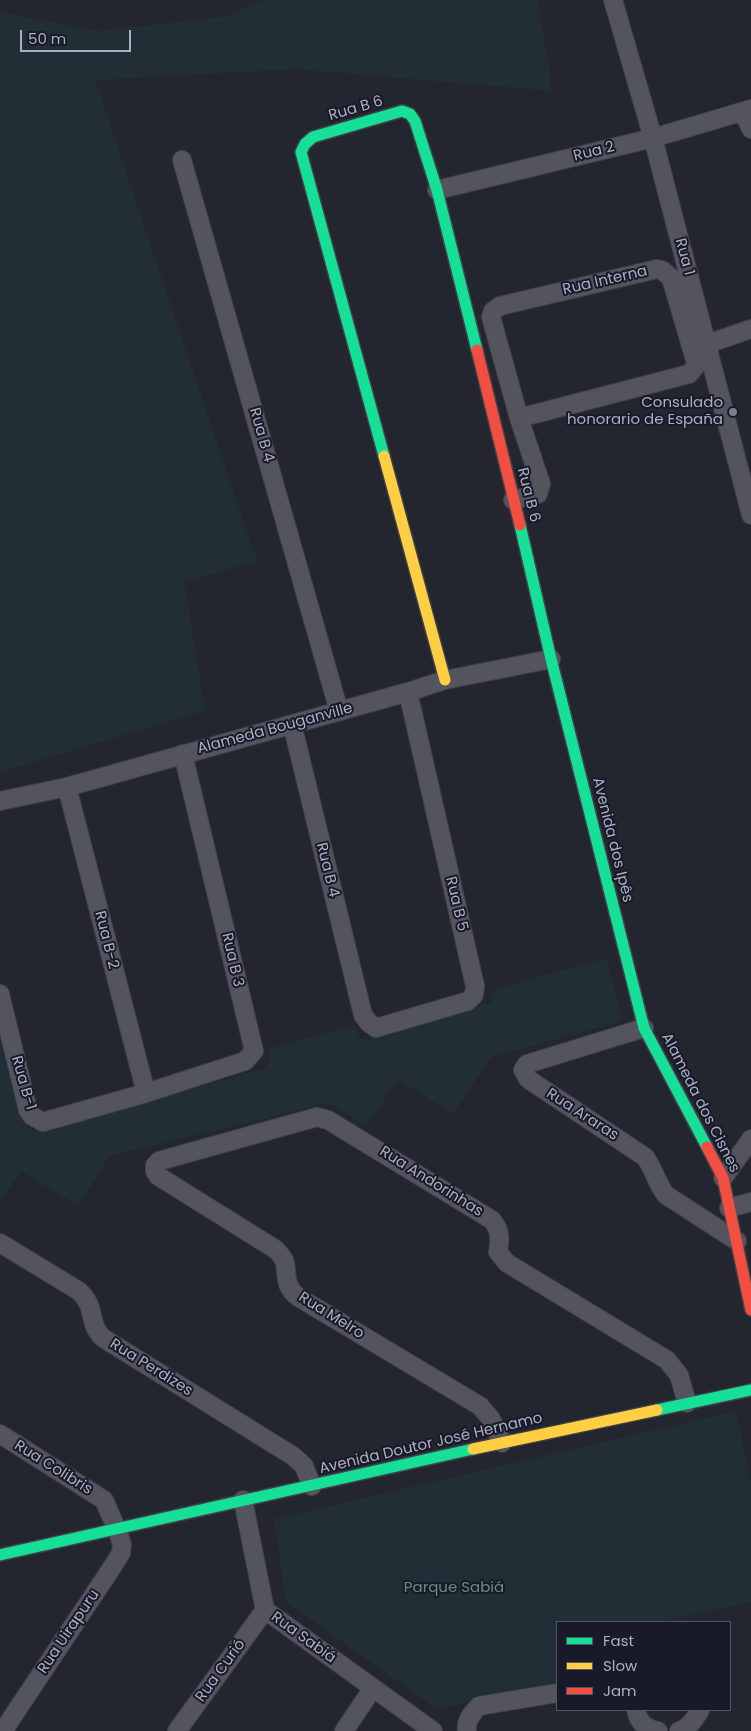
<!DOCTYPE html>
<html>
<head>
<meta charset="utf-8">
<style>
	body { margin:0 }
	#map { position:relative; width:751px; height:1731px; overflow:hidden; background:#24262f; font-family:Poppins,sans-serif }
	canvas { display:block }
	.legend { position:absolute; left:556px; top:1621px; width:175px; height:90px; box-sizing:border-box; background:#181a29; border:1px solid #535566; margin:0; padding:6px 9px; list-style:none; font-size:15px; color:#acaec2 }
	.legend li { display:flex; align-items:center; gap:10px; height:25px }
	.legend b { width:25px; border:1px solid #535566 }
	.scale { position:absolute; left:20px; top:30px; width:111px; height:22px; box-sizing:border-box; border:2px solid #acaec2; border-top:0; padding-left:6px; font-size:15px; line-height:18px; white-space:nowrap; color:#acaec2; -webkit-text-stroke:4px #181a29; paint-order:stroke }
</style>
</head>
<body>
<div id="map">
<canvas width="751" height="1731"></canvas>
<ul class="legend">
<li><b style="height:6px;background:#16e098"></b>Fast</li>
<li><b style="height:6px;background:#ffcf43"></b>Slow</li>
<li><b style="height:6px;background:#f24e42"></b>Jam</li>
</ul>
<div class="scale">50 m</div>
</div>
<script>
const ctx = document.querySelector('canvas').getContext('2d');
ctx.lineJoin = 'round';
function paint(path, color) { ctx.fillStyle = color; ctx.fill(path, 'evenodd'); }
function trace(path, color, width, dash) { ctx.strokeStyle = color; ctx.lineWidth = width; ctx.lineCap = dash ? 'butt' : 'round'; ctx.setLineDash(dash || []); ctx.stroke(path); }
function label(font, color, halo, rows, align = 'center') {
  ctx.font = font + ' Poppins,sans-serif'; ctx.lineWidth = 4; ctx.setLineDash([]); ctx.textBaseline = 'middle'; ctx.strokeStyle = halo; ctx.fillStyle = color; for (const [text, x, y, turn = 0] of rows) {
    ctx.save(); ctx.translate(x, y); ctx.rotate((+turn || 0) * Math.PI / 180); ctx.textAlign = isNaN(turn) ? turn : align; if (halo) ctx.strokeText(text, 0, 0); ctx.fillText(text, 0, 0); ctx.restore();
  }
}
paint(new Path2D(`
	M 262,0 L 538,0 L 552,91 L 296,69 L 95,80 L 257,561 L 184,582 L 205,711 L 0,772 L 0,12 L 99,31 L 224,17 Z
	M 606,958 L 622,1017 L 616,1023 L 491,1057 L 453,1114 L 398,1079 L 366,1127 L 330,1103 L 109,1156 L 79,1206 L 21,1171 L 0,1202 L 0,1026 L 28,1128 L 34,1131 L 264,1069 L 271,1059 L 269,1049 L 354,1025 L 359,1038 L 367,1040 L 490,1003 L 495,989 Z
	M 736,1411 L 751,1484 L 751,1602 L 658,1622 L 557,1622 L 557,1682 L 437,1709 L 286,1602 L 274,1519 Z`), '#222e35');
const street = new Path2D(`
	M 613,0 L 653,138 L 751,515
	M 743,112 L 751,129
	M 182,160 L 339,711
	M 437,190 L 653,138 L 751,109
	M 707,344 L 751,329
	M 513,500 L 538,494 L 541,484 L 519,418 L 491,317 L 493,311 L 500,306 L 657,269 L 662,270 L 671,278 L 696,363 L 695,367 L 689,374 L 519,418
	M 292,724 L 363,1015 L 369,1023 L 376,1028 L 468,1001 L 474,995 L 475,986 L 408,692
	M 67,787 L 146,1093
	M 0,801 L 67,787 L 408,692 L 445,680 L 551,659
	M 0,994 L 28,1110 L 32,1116 L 43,1122 L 146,1093 L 245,1061 L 254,1051 L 183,754
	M 644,1028 L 527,1064 L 523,1070 L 528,1079 L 645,1157 C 654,1169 657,1184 666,1195 L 737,1241
	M 723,1178 L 751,1139
	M 729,1208 L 751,1202
	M 0,1243 L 79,1291 C 98,1309 86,1321 103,1338 L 293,1456 L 304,1466 L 312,1486
	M 0,1434 L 104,1500 L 117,1530 L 122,1544 L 121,1553 L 109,1572 L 3,1731
	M 502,1443 L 491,1419 L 480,1406 L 298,1297 C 294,1294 290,1289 288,1284 C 283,1267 291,1264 275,1249 L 158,1176 L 155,1171 L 155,1165 L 159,1161 L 317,1117 L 328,1120 L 492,1220 C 501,1231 500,1239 498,1252 L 507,1263 L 667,1360 L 679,1375 L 687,1403
	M 243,1500 L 265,1610 L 433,1731
	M 636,1710 C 639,1723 645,1728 658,1731
	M 177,1731 L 265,1610
	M 344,1731 L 373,1688
	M 467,1731 C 465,1721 472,1713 479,1706 L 557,1693
	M 679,1731 C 689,1728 695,1719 700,1710`);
const fast = new Path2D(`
	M 384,456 L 301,152 L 305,144 L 313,137 L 402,111 L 410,114 L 415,121 L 437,190 L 477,350
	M 520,525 L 551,659 L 644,1028 L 707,1147
	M 657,1410 L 751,1390
	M 0,1555 L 473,1449`);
const slow = new Path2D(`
	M 384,456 L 445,680
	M 473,1449 L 657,1410`);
const jam = new Path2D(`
	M 477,350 L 520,525
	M 707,1147 L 723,1178 L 751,1310`);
trace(street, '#404149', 20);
trace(fast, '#404149', 14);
trace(slow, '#404149', 14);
trace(jam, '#404149', 14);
trace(street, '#53545e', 18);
trace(fast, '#16e098', 11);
trace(slow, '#ffcf43', 11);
trace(jam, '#f24e42', 11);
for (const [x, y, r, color] of [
	[733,412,5,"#7c7e8f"]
]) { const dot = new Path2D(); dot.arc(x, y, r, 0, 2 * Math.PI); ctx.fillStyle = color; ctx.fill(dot); trace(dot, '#181a29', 2); }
label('15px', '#acaec2', '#181a29', [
	["Rua B 6",356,109,-16],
	["Rua 2",594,152,-14],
	["Rua 1",684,257,75],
	["Rua Interna",605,281,-13],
	["Rua B 4",261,435,74],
	["Rua B 6",528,495,76],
	["Alameda Bouganville",275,729,-15],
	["Avenida dos Ipês",612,840,76],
	["Rua B 4",327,870,76],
	["Rua B 5",456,904,77],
	["Rua B-2",106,940,76],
	["Rua B 3",232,960,77],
	["Rua B-1",23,1083,74],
	["Alameda dos Cisnes",700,1103,63],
	["Rua Araras",582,1115,33],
	["Rua Andorinhas",431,1182,32],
	["Rua Melro",331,1316,32],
	["Rua Perdizes",151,1368,32],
	["Avenida Doutor José Hernamo",431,1444,-13],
	["Rua Colibris",53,1468,32],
	["Rua Uirapuru",69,1632,-56],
	["Rua Sabiá",303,1638,36],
	["Rua Curió",221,1671,-54]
]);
label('15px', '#acaec2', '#181a29', [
	["Consulado",723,403],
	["honorario de España",723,420]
], 'right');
label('15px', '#65917c', '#181a29', [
	["Parque Sabiá",454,1588]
]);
</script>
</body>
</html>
